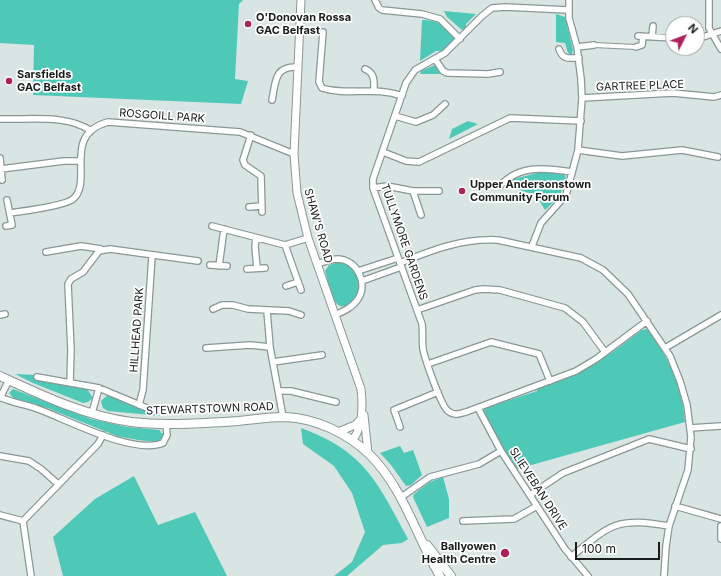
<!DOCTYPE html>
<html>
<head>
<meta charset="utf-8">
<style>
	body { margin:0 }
	#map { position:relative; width:721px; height:576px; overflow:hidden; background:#d8e5e3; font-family:Inter,sans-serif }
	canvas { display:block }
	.north { position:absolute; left:665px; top:16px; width:40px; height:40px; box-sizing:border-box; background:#fff; border:1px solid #a3a4a4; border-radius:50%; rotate:48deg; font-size:11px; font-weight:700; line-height:16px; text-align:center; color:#181c1b }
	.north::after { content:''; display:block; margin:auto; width:14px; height:18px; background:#ae215a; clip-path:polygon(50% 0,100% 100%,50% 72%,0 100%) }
	.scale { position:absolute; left:575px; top:542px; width:85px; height:18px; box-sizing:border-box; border:2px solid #181c1b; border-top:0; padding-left:5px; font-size:12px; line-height:14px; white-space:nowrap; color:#181c1b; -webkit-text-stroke:3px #fff; paint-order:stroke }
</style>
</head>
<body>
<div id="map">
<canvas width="721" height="576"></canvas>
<div class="north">N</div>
<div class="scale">100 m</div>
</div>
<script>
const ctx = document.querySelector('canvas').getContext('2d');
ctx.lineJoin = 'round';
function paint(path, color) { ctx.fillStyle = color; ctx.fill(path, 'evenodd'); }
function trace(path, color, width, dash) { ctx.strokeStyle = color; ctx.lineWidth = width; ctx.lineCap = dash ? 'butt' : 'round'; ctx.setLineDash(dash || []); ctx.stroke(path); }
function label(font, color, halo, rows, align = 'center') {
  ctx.font = font + ' Inter,sans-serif'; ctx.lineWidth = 3.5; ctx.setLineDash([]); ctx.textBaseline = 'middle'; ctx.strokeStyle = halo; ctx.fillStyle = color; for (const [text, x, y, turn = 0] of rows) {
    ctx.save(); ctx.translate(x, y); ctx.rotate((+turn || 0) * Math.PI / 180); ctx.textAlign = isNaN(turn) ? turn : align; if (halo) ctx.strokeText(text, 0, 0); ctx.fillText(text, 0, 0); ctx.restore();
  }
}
paint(new Path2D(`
	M 0,0 L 243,0 L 239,4 L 235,79 L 248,81 L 241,104 L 33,95 L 34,45 L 0,43 Z
	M 444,11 L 476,14 L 466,24 L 466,28 L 462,30 L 447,17 Z
	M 556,14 L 565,17 L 573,50 L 572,55 L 568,53 L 565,43 L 556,42 Z
	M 422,20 C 434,20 453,25 455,40 L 442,51 L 436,51 L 420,61 Z
	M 435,65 L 440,74 L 420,74 L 421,71 Z
	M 468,121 L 478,124 L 449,139 L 452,129 Z
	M 544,171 L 563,173 L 567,179 L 559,197 L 545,210 L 536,195 L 511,188 L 511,182 L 514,179 Z
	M 339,262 C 378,273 350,319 336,303 C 332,298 327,278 325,271 L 329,265 Z
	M 647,329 C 668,355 683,388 685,422 L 517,469 C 507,454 485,428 484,410 L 485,408 L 537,391 L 536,388 L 611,353 L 642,330 Z
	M 15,374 L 36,375 L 35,380 L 87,389 L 93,398 L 88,402 L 83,403 L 33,383 Z
	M 13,389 L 91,419 L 127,427 L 160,430 L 161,433 L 164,433 L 164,437 L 157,442 L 138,440 L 117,436 L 47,408 L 15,400 L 9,393 Z
	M 109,394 L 161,416 L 108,411 L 103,408 L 101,401 Z
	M 301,428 C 363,451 376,479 406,535 L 408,539 L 402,543 L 383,545 L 347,576 L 334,576 L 352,562 L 365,532 L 352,493 L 334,466 L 303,444 Z
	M 400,446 L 404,453 L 413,450 L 422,475 L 411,485 L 406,486 L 391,465 L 380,453 Z
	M 134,476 L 158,525 L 195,512 L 227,576 L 63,576 L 53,537 L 95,499 Z
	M 443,477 L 449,499 L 449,518 L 427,527 L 413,497 L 414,494 L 430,482 Z`), '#4ec8b7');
const pedestrian = new Path2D(`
	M 594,45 L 636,47`);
const minor = new Path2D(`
	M 375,0 L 379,8 L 382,10 L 422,14 L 440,19 L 460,39
	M 709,0 L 709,28 L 721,49
	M 568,10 L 505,7 L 492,8 L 482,16 L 445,53 L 415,70 L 406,83 L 373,179 L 373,188 L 422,324 C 423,332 422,341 423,349 C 425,359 441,406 448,411 C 454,416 459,414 466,412 L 576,371 L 596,359 L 647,321
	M 323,32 L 319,82 L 322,88 C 347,96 375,86 402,96
	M 638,36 L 673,38
	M 652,37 L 653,26
	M 697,39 L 721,31
	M 577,47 L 594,45
	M 636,47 L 642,45 L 643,36
	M 559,49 C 563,60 568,58 579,58
	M 435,59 L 443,71 L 447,73 L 488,74 L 500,72
	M 365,69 C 375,73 374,81 374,91
	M 582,98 L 673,93 L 714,97 L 721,95
	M 272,100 C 276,81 274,66 298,67
	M 395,116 L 416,122 L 433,115 L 445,104
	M 0,119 C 28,120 68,114 91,131
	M 251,135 L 243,160 L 245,165 L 261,176 L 262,212
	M 578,150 L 622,156 L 682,150 L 718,157
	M 383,152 L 406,161 L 419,162 L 510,118 L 581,121
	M 0,158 L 2,180
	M 1,169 L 64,161 L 80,161
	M 500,186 C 519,164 547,168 572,172
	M 373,188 L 387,186 L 413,191 L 439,191
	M 413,191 L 421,215
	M 249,207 L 262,206
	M 10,213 C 23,211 65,206 73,199 C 94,181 61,135 108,122 L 240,132 L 294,154
	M 6,226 L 12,225 L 7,200
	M 212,226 L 285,245 L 308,238
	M 256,238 L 255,247 L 257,268
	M 285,245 L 301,290
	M 532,246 L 541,223 L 566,195 L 578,150 L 582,98 L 581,79 L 577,47 L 569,18 L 569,0
	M 46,252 L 81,246 L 101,249
	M 400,263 C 432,250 463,238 498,240 L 581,258 L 603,270 L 628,294 L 670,356 L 680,381 L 687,405 L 691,437 L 688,470 L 669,526 L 666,546 L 664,576
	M 317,264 C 324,262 331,259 338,259 C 358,260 368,284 358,299 C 353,307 344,311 335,315
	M 210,265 L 227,266
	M 219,266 L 224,229
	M 247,269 L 265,268
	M 358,271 L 398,258
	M 362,281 L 401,267
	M 286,286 L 298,282
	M 213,309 L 222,305 L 233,305 L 248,309 L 289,311 L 301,315
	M 417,310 L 475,290 L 483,289 L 500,290 L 565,308 L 583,322 L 605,352
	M 267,311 L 270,347 L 283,417
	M 0,315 L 5,314
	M 206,348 L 250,345 L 270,347
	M 665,348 L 721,315
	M 273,362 L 322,355
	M 428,364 L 491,342 L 539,354 L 550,381
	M 37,377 L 99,388 L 154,411
	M 70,382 L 71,350 L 68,284 L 71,279 L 83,272 L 99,251 L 110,249 L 198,261
	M 280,391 L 291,391 L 336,402
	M 0,397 C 12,403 25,404 38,409 C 68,420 133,455 163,443 L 167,435 L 166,423
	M 0,398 L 9,380
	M 139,405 L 143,390 L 152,256
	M 478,408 L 501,451 L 565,549 L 588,576
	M 92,413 L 99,388
	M 400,427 L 394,410 L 438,392
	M 690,428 L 721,426
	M 0,456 L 29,461 L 41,469 L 58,484
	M 530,495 L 563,473 L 649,439 L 691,449
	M 400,498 L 430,477 L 479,464 L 501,451
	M 675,506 L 721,519
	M 0,515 L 23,521
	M 23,521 L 98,444 L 103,435
	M 23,521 L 31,576
	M 463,521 L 514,519 L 537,506
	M 721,526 L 721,539
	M 571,557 C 611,524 616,517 669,526`);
const tertiary = new Path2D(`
	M 301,0 L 294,154 L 297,193 L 308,238 L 361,389 C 363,406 363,426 353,440
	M 364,415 L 368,453
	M 338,432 L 355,425 L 360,420`);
const secondary = new Path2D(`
	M 0,376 C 41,395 85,416 131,422 C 166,426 204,423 239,421 C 255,419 269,417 285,417 C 315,418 347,433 369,454 C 403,487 416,536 440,576
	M 427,545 L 451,576`);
trace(pedestrian, '#8a9794', 6);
trace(minor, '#8a9794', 8);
trace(tertiary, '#8a9794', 9);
trace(secondary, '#8a9794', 10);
trace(pedestrian, '#fff', 4);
trace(minor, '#fff', 5.5);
trace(tertiary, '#fff', 7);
trace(secondary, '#fff', 8);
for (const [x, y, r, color] of [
	[248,24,4,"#ae215a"],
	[9,81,4,"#ae215a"],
	[462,191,4,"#ae215a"],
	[505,553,5,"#ae215a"]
]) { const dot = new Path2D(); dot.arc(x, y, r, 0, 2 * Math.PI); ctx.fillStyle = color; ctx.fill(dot); trace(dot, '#fff', 1.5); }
label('bold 11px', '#181c1b', '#fff', [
	["O'Donovan Rossa",256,18],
	["GAC Belfast",256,31],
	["Sarsfields",17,75],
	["GAC Belfast",17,88],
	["Upper Andersonstown",470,185],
	["Community Forum",470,198],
	["Ballyowen",496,547,"right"],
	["Health Centre",496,560,"right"]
], 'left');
label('11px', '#181c1b', '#fff', [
	["GARTREE PLACE",640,86,-2],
	["ROSGOILL PARK",162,116,4],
	["SHAW'S ROAD",318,226,74],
	["TULLYMORE GARDENS",404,242,71],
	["HILLHEAD PARK",137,330,-86],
	["STEWARTSTOWN ROAD",210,409,-2],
	["SLIEVEBAN DRIVE",538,489,57]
]);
</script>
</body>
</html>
